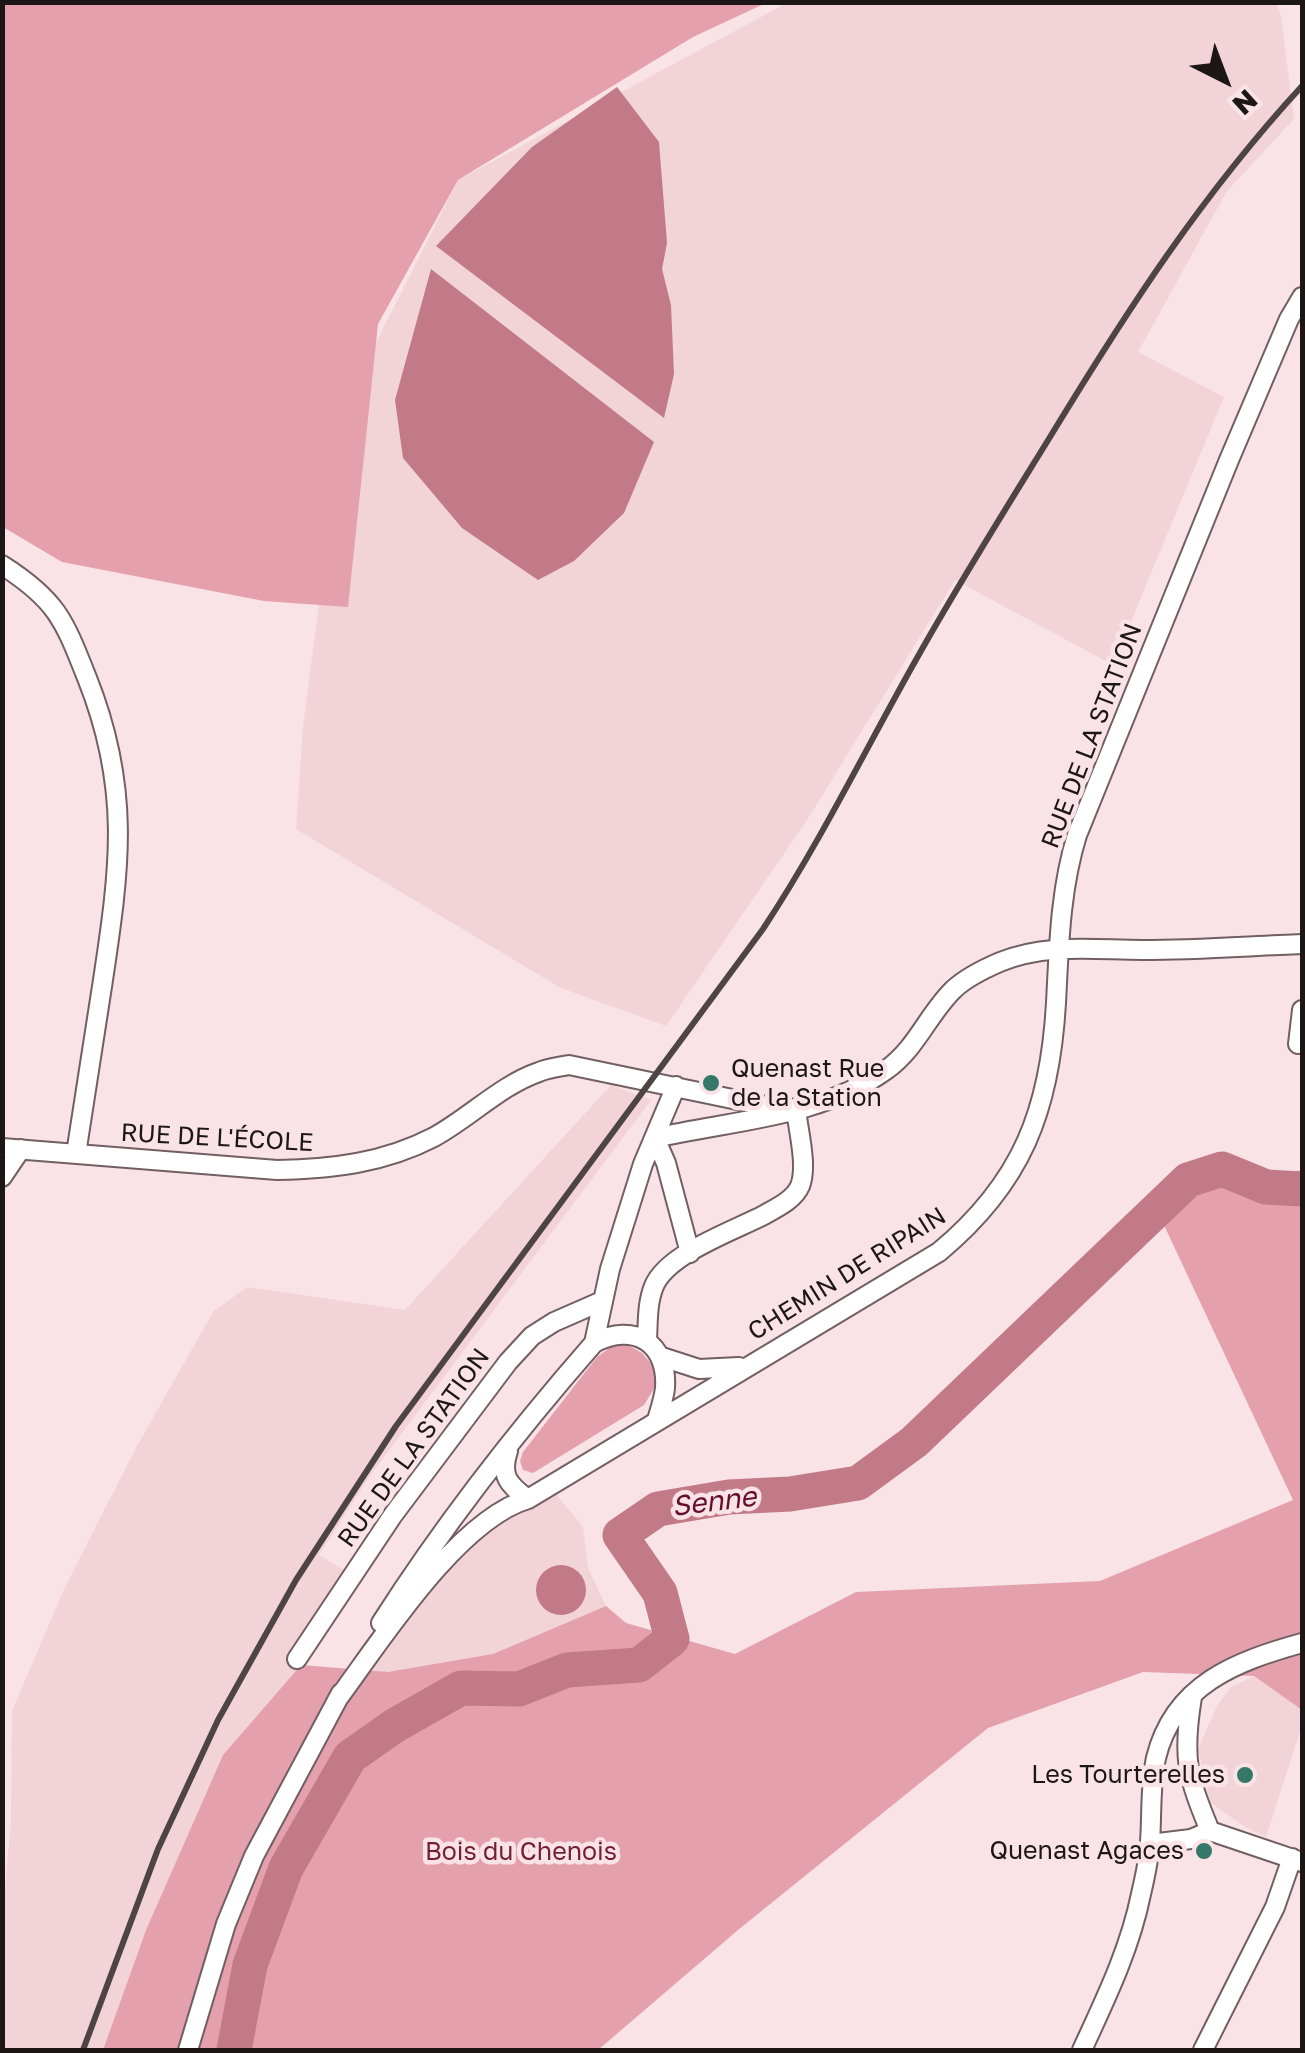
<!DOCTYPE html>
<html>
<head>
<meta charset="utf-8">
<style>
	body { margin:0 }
	#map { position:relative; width:1305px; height:2053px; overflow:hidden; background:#f9e3e6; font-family:"Golos Text",sans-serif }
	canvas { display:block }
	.frame { position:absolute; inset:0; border:5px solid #1d1617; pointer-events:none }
	.north { position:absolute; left:1175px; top:30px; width:100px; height:100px; -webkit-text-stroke:8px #f9e3e6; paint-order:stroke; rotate:138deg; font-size:28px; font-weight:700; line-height:40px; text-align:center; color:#1d1617 }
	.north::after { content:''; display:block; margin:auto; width:35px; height:45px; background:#1d1617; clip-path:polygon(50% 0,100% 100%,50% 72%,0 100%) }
</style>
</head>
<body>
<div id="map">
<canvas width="1305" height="2053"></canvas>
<div class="frame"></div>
<div class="north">N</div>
</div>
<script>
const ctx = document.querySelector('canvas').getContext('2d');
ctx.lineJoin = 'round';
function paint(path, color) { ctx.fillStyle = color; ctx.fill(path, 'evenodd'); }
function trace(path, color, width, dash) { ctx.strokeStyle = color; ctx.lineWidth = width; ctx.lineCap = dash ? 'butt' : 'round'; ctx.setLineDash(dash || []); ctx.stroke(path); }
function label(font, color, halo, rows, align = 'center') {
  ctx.font = font + ' "Golos Text",sans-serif'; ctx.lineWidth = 9; ctx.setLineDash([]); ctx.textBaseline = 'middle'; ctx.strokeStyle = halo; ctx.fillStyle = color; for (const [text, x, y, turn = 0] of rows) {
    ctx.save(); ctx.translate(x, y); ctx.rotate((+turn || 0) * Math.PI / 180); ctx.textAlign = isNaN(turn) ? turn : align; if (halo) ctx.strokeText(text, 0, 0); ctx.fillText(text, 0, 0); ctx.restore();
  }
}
paint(new Path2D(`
	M 787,3 L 1276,3 L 1281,16 L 1294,119 L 1227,191 L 1138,352 L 1224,397 L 1113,665 L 955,580 L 807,820 L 666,1026 L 561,988 L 296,829 L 303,727 L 345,404 L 458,180 Z
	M 611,1085 L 651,1100 L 369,1477 L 319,1555 L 349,1573 L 301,1665 L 223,1755 L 146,1930 L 103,2050 L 3,2050 L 2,1922 L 11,1820 L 12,1711 L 65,1587 L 136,1448 L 213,1312 L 247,1287 L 405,1310 Z
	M 549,1486 L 583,1527 L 588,1568 L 606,1606 L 493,1654 L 337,1700 L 447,1558 Z
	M 1254,1676 L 1302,1710 L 1302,1725 L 1266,1837 L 1245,1827 L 1210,1802 L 1198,1749 L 1217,1706 L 1231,1687 Z`), '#f2d3d8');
paint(new Path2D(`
	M 3,2 L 766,2 L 766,3 L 693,37 L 458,180 L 378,324 L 348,607 L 264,601 L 62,562 L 3,527 Z
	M 1302,1170 L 1302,1710 L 1254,1676 L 1143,1672 L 988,1728 L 738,1930 L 598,2050 L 103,2050 L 146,1930 L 223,1755 L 301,1665 L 388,1672 L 493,1654 L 606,1606 L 626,1623 L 735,1654 L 856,1592 L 1100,1581 L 1293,1500 L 1162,1221 L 1203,1191 Z
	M 628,1345 L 642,1353 L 655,1368 L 655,1387 L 644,1405 L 533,1473 L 523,1470 L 520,1461 L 523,1452 L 597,1357 L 612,1346 Z`), '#e4a0ac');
paint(new Path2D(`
	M 617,87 L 659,142 L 667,243 L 662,269 L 671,305 L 674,374 L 664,418 L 436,246 L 532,147 Z
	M 431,269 L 654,442 L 624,513 L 574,561 L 538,580 L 462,528 L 403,458 L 395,400 Z
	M536 1590a25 25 0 1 1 50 0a25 25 0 1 1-50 0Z`), '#c27a88');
trace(new Path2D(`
	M 234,2050 L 250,1965 L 286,1868 L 350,1757 L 394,1726 L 461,1688 L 519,1689 L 567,1670 L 639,1665 L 672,1639 L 660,1593 L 620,1535 L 658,1509 L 729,1497 L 790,1494 L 858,1483 L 914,1442 L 1188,1180 L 1222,1169 L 1266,1187 L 1302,1189`), '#c27a88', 35);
const minor = new Path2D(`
	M 2,565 C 57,600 64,620 87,678 C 131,788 120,867 103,980 C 94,1038 85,1096 76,1154
	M 1298,1044 L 1302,1010
	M 655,1138 C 733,1120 819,1118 886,1070 C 917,1048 928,1014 954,989 C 966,978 986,968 1000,962 C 1047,943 1094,950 1143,950 C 1196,950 1249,946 1302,944
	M 655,1138 L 666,1163 L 690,1253
	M 2,1148 L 277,1170 C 332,1169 384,1163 434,1137 C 469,1118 501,1085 539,1072 C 548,1068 559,1067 569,1065 L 766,1106 L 796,1109
	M 2,1177 L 21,1149
	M 647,1340 C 648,1322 647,1303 654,1286 C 667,1254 733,1231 764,1215 C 776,1208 794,1200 800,1186 C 808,1166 798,1130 796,1109
	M 594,1343 L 610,1269 L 643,1164 L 676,1086
	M 662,1357 L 699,1369 L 739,1367
	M 508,1451 C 500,1475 508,1485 528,1499
	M 381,1623 C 445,1523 517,1431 594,1343 C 634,1322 668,1343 665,1388 C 664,1398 660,1410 657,1420
	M 297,1659 L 393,1515 L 508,1362 L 532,1336 L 554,1322 L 602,1301
	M 1192,1697 C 1182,1758 1187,1775 1210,1831
	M 337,1700 C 380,1642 457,1520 528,1499 L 939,1252 C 1022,1183 1050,1110 1056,1003 C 1059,946 1060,890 1077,835 L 1229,460 L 1289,319 L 1302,297
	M 1150,1844 L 1191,1839 L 1210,1831 L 1302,1862
	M 188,2050 L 226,1924 L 254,1856 L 341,1693
	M 1082,2050 C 1105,2000 1130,1949 1141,1894 C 1145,1877 1149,1859 1150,1842 C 1152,1814 1150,1785 1156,1758 C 1174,1684 1237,1661 1302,1643
	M 1203,2050 L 1275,1907 L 1292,1858`);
trace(minor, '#725f62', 22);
trace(minor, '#fff', 18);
trace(new Path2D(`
	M 83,2050 L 158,1849 L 218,1720 L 296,1580 L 396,1426 L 763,929 C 820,843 866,748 917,658 C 959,583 1005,510 1050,437 C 1128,309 1201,196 1302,86`), '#4e4445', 6);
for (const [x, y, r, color] of [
	[711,1083,10,"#35786a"],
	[1245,1775,10,"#35786a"],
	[1204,1851,10,"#35786a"]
]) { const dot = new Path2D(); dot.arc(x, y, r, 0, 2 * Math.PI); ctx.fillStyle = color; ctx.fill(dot); trace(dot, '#f9e3e6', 4); }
label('25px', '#1d1617', '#f9e3e6', [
	["RUE DE LA STATION",1092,736,-69],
	["RUE DE L'ÉCOLE",217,1138,3],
	["CHEMIN DE RIPAIN",847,1274,-32],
	["RUE DE LA STATION",414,1448,-54]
]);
label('25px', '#1d1617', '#f9e3e6', [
	["Quenast Rue",731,1069,"left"],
	["de la Station",731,1098,"left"],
	["Les Tourterelles",1225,1775],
	["Quenast Agaces",1184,1851]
], 'right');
label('25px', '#731d37', '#f9e3e6', [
	["Bois du Chenois",521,1852]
]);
label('italic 28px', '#660d2c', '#f9e3e6', [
	["Senne",714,1502,-7]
]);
</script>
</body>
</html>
